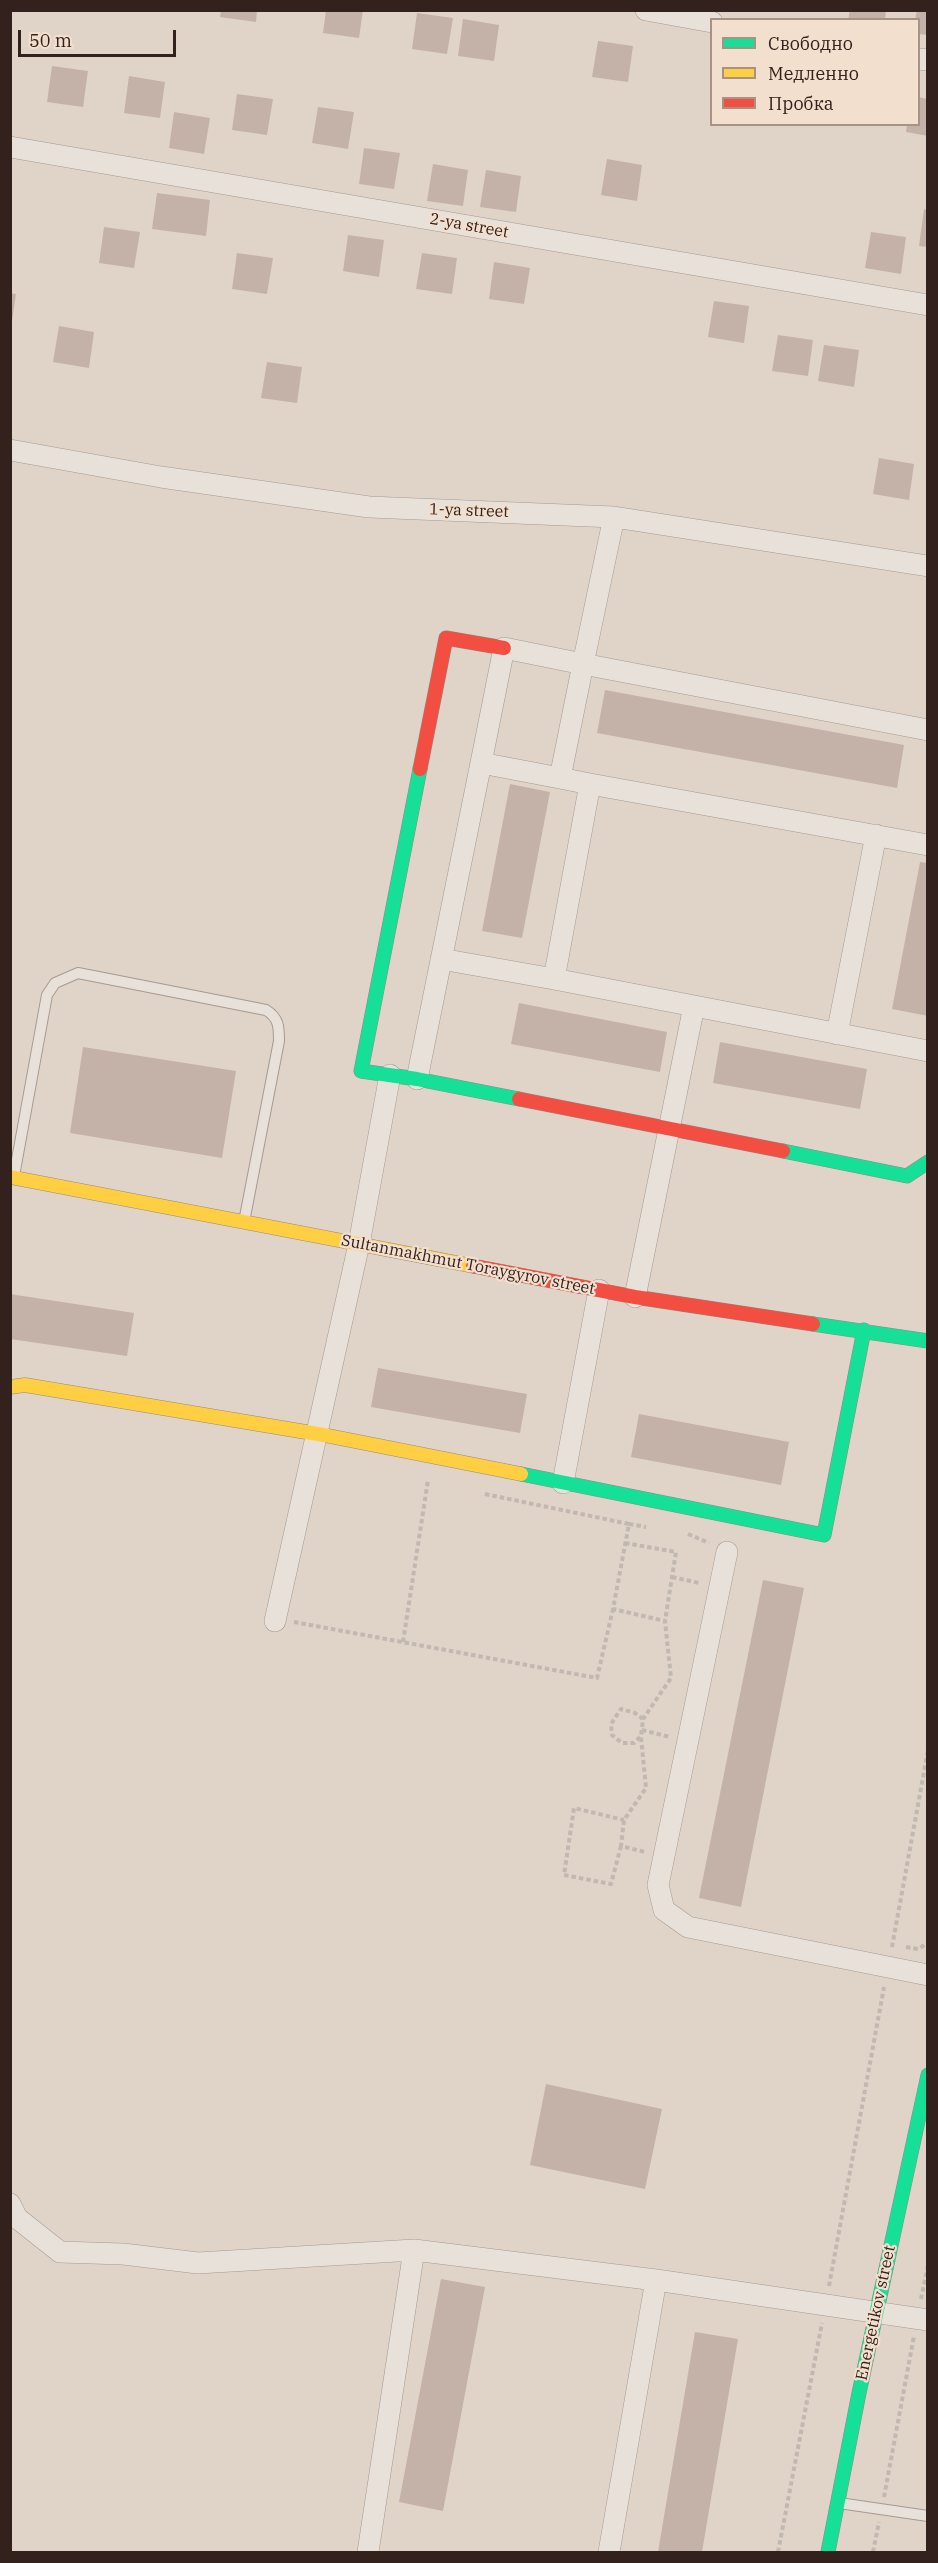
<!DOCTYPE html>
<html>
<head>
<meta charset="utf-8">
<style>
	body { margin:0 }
	#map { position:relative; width:938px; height:2563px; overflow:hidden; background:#e0d4c8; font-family:"IBM Plex Serif",serif }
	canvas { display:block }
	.frame { position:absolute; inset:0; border:12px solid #32211c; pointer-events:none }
	.legend { position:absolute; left:710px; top:18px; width:210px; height:108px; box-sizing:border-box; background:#f3dfcd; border:2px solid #a69386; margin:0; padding:8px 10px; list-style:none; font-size:18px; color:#32211c }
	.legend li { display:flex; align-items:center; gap:12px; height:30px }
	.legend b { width:30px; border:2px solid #a69386 }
	.scale { position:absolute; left:18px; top:30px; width:158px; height:27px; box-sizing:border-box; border:3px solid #32211c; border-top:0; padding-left:8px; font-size:18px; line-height:21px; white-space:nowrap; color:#32211c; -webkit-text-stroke:4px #f3dfcd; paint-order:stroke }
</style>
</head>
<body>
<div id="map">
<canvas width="938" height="2563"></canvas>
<div class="frame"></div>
<ul class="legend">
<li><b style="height:8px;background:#16e098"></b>Свободно</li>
<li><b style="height:8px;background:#ffcf43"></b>Медленно</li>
<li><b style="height:8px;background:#f24e42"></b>Пробка</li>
</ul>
<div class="scale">50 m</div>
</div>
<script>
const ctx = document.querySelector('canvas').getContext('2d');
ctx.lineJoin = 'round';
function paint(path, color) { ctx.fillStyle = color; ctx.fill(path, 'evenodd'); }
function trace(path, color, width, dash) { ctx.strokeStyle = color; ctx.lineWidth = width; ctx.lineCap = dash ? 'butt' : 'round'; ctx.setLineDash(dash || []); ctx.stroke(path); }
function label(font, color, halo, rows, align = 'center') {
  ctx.font = font + ' "IBM Plex Serif",serif'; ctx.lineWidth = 4.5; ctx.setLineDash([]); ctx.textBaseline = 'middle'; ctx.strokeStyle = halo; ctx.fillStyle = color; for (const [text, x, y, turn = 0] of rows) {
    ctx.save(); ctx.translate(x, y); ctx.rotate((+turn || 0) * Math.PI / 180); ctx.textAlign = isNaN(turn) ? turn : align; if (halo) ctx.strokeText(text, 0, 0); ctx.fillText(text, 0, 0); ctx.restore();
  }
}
paint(new Path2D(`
	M 221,10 L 257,10 L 256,22 L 220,17 Z
	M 326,10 L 363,10 L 359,38 L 323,33 Z
	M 850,10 L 886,10 L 885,20 L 848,20 Z
	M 917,10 L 928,10 L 928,35 L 918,34 L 918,20 L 915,20 Z
	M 417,13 L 453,18 L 447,54 L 412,49 Z
	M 463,19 L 499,25 L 494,61 L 458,56 Z
	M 598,41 L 633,46 L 628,82 L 592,77 Z
	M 52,66 L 88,71 L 83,107 L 47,102 Z
	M 129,76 L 165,82 L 160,118 L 124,113 Z
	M 237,94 L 273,99 L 267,135 L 232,130 Z
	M 918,97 L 928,99 L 928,136 L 906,132 L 907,124 L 918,124 Z
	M 318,107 L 354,112 L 348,149 L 312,143 Z
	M 174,112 L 210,118 L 204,154 L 169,148 Z
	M 364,148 L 400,153 L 394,189 L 359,184 Z
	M 607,159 L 642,165 L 637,201 L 601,195 Z
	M 433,164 L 468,170 L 463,206 L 427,201 Z
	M 486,170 L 521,176 L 516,212 L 480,207 Z
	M 157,193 L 210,200 L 206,236 L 152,229 Z
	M 924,209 L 928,210 L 928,247 L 919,246 Z
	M 104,227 L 140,232 L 134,268 L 99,263 Z
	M 871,232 L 906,237 L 901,274 L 865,268 Z
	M 348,235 L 384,240 L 379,277 L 343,271 Z
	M 237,253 L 273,258 L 267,294 L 232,289 Z
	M 422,253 L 457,258 L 452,294 L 416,289 Z
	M 494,262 L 530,268 L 524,304 L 489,299 Z
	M 10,293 L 16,294 L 12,321 L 10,321 Z
	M 714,301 L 749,306 L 744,343 L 708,337 Z
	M 59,326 L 94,332 L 89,368 L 53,362 Z
	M 778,335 L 813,340 L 808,376 L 772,371 Z
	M 824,345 L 859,350 L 854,387 L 818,381 Z
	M 267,362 L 302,367 L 297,403 L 261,398 Z
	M 879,458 L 914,464 L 909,500 L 873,494 Z
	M 605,690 L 904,745 L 897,788 L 597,733 Z
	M 510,784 L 550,792 L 522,938 L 482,931 Z
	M 920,862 L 928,863 L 928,1016 L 892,1009 Z
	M 519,1003 L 667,1032 L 660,1072 L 511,1044 Z
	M 720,1042 L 867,1069 L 860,1109 L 713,1083 Z
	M 83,1047 L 236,1071 L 222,1158 L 70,1133 Z
	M 10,1294 L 134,1313 L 127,1356 L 10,1339 Z
	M 378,1368 L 527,1394 L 520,1433 L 371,1407 Z
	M 639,1414 L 789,1442 L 781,1485 L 631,1457 Z
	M 763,1580 L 804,1588 L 741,1907 L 699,1898 Z
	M 546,2084 L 662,2109 L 645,2189 L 530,2165 Z
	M 441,2279 L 485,2287 L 443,2511 L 399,2502 Z
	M 695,2332 L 738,2339 L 702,2552 L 658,2552 Z`), '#c4b2a9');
const lane = new Path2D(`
	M 14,1176 L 47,995 L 55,983 L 78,973 L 266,1010 C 279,1018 279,1027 279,1041 L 244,1222
	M 839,2503 L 928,2516`);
const street = new Path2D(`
	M 646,10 L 712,22
	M 918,59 L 928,60
	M 10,147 L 928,305
	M 10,450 L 161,477 L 369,507 L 614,517 L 928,566
	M 481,763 L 504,648 L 583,664 L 614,517
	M 590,784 L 560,778 L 583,664 L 928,730
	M 441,959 L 554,979 L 590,784 L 928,845
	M 554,979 L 928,1051
	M 837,1034 L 876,835
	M 417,1079 L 481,763 L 560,778
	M 635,1297 L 694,1006
	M 563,1483 L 599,1290
	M 727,1552 L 658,1885 L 664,1910 L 688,1927 L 928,1975
	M 275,1621 L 359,1244 L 390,1075
	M 10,2204 L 17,2218 L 60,2252 L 123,2254 L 198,2263 L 414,2250
	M 368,2552 L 414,2250 L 656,2280
	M 609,2552 L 656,2280 L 928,2320`);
const fast = new Path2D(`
	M 420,769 L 361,1071 L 417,1079 L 519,1099
	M 783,1151 L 907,1176 L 928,1162
	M 813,1324 L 928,1341
	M 521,1474 L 824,1535 L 864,1330
	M 828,2552 L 859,2393 L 928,2075`);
const slow = new Path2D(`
	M 10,1177 L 473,1266
	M 10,1387 L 25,1385 L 324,1435 L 521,1474`);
const jam = new Path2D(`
	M 420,769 L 446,638 L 504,648
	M 519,1099 L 783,1151
	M 473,1266 L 635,1297 L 813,1324`);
trace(lane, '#a59a92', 12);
trace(street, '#a59a92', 22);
trace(fast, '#958982', 15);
trace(slow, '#958982', 15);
trace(jam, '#958982', 15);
trace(new Path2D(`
	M 485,1494 L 629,1524 L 613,1609 L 665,1621 L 671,1678 L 643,1719 L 641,1737 L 646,1788 L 624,1820 L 621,1846 L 645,1852
	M 629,1524 L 646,1527
	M 688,1534 L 709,1543
	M 625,1543 L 676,1552 L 665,1621
	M 672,1577 L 699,1583
	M 294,1622 L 597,1678 L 613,1609
	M 403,1642 L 428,1480
	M 642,1730 L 670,1737
	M 640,1737 L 634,1743 L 622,1743 L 612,1735 L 611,1724 L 621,1709 L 635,1713 L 643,1719
	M 621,1846 L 611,1884 L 564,1875 L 574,1808 L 624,1820
	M 892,1947 L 928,1750
	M 906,1947 L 918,1949 L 928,1943
	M 829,2286 L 884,1987
	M 921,2299 L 928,2265
	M 884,2497 L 914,2336
	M 778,2552 L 822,2323
	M 873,2552 L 879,2522`), '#c1b8b1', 4, [4.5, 3]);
trace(lane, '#e8e1d9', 10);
trace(street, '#e8e1d9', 21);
trace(fast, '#16e098', 14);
trace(slow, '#ffcf43', 14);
trace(jam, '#f24e42', 14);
label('16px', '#32211c', '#f3dfcd', [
	["2-ya street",469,226,10],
	["1-ya street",469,511,2],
	["Sultanmakhmut Toraygyrov street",468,1265,11],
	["Energetikov street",876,2313,-78]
]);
</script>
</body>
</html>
